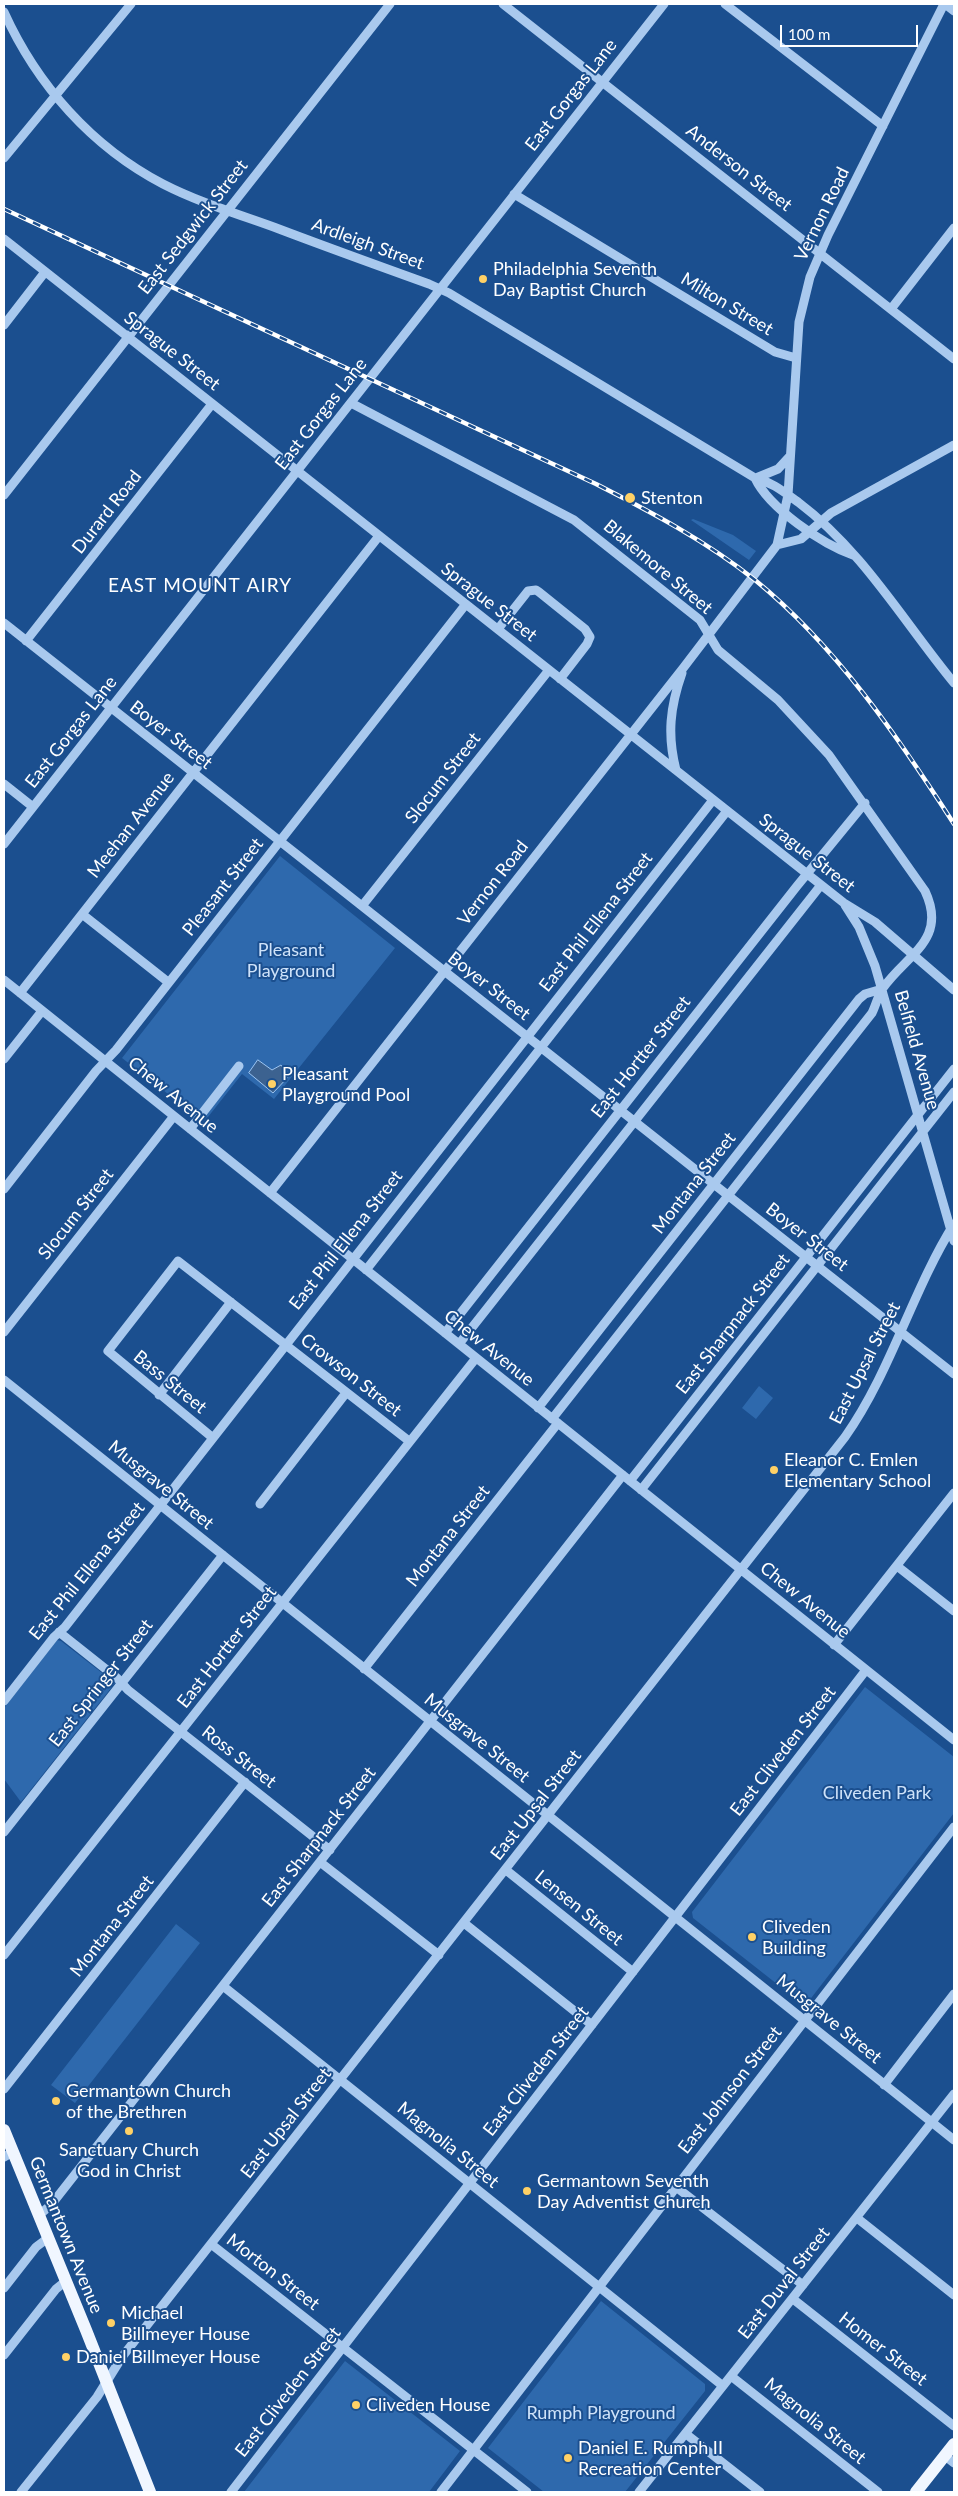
<!DOCTYPE html>
<html>
<head>
<meta charset="utf-8">
<style>
	body { margin:0 }
	#map { position:relative; width:958px; height:2496px; overflow:hidden; background:#1b4f8f; font-family:Lato,sans-serif }
	canvas { display:block }
	.frame { position:absolute; inset:0; border:5px solid #fff; pointer-events:none }
	.scale { position:absolute; left:780px; top:25px; width:138px; height:22px; box-sizing:border-box; border:2px solid #fff; border-top:0; padding-left:6px; font-size:15px; line-height:18px; white-space:nowrap; color:#fff; -webkit-text-stroke:4px #1b4f8f; paint-order:stroke }
</style>
</head>
<body>
<div id="map">
<canvas width="958" height="2496"></canvas>
<div class="frame"></div>
<div class="scale">100 m</div>
</div>
<script>
const ctx = document.querySelector('canvas').getContext('2d');
ctx.lineJoin = 'round';
function paint(path, color) { ctx.fillStyle = color; ctx.fill(path, 'evenodd'); }
function trace(path, color, width, dash) { ctx.strokeStyle = color; ctx.lineWidth = width; ctx.lineCap = dash ? 'butt' : 'round'; ctx.setLineDash(dash || []); ctx.stroke(path); }
function label(font, color, halo, rows, align = 'center') {
  ctx.font = font + ' Lato,sans-serif'; ctx.lineWidth = 4; ctx.setLineDash([]); ctx.textBaseline = 'middle'; ctx.strokeStyle = halo; ctx.fillStyle = color; for (const [text, x, y, turn = 0] of rows) {
    ctx.save(); ctx.translate(x, y); ctx.rotate((+turn || 0) * Math.PI / 180); ctx.textAlign = isNaN(turn) ? turn : align; if (halo) ctx.strokeText(text, 0, 0); ctx.fillText(text, 0, 0); ctx.restore();
  }
}
paint(new Path2D(`
	M 693,519 L 733,535 L 756,551 L 749,560 L 691,520 Z
	M 280,856 L 395,948 L 274,1099 L 242,1074 L 204,1122 L 122,1058 Z
	M 759,1386 L 773,1398 L 756,1419 L 742,1408 Z
	M 57,1640 L 61,1641 L 115,1683 L 21,1802 L 4,1779 L 4,1708 Z
	M 865,1687 L 954,1757 L 954,1813 L 805,2006 L 693,1918 L 692,1912 Z
	M 176,1924 L 200,1943 L 75,2103 L 51,2085 Z
	M 601,2301 L 705,2384 L 705,2391 L 625,2492 L 544,2492 L 488,2448 Z
	M 345,2361 L 460,2451 L 429,2492 L 244,2492 Z`), '#2e69ad');
const water = new Path2D(`
	M 258,1060 L 272,1070 L 281,1065 L 289,1076 L 273,1093 L 249,1073 Z`);
paint(water, '#3c6290');
trace(water, '#9cc4f0', 1);
trace(new Path2D(`
	M 503,4 L 954,359
	M 725,4 L 883,126
	M 945,4 L 954,11
	M 4,12 C 37,85 92,147 163,184 C 200,203 241,215 279,229 C 329,248 379,266 429,284 L 449,293 L 755,478 C 772,482 784,492 798,502 C 863,551 903,621 954,683
	M 4,158 L 131,4
	M 514,194 L 775,352 L 796,358
	M 4,239 L 844,903 L 875,922 L 954,990
	M 891,309 L 954,228
	M 4,325 L 45,272
	M 351,403 L 574,520 L 700,620 L 718,650 L 778,700 L 829,755 L 925,891 C 948,940 907,954 883,988 C 878,995 876,1005 872,1013 L 552,1419
	M 755,478 C 769,508 822,544 853,555
	M 756,478 L 778,469 L 790,456
	M 4,495 L 390,4
	M 777,545 L 801,539 L 831,513 L 954,445
	M 4,623 L 954,1374
	M 498,629 L 528,591 L 536,590 L 539,592 L 585,629 L 590,637 L 587,644 L 560,679
	M 26,641 L 212,404
	M 676,770 C 667,735 670,707 682,673
	M 4,784 L 33,807
	M 4,844 L 664,4
	M 845,905 L 859,927 L 875,966 L 954,1241
	M 362,906 L 549,670
	M 82,914 L 168,982
	M 4,980 L 954,1740
	M 20,993 L 379,536
	M 4,1059 L 42,1011
	M 190,1129 L 239,1066
	M 4,1189 L 96,1071 L 116,1050 L 466,604
	M 270,1193 L 684,667 L 777,545 L 788,495 L 799,322 L 810,277 L 828,235 L 944,4
	M 366,1270 L 727,811
	M 4,1332 L 174,1116
	M 445,1333 L 797,886 L 865,803
	M 459,1344 L 821,885
	M 4,1380 L 954,2140
	M 159,1395 L 231,1302
	M 538,1408 L 859,999 L 865,994 L 882,989
	M 213,1438 L 108,1351 L 178,1261 L 409,1441
	M 630,1481 L 954,1069
	M 641,1490 L 954,1092
	M 260,1504 L 346,1393
	M 897,1566 L 954,1611
	M 59,1632 L 117,1678 L 128,1690 L 330,1850
	M 834,1645 L 954,1493
	M 364,1669 L 558,1423
	M 4,1701 L 54,1637 L 65,1627 L 713,800
	M 4,1832 L 223,1555
	M 320,1862 L 439,1955
	M 506,1870 L 633,1972
	M 464,1923 L 592,2025
	M 4,1955 L 476,1358
	M 223,1986 L 723,2386
	M 884,2085 L 954,1994
	M 4,2089 L 245,1782
	M 4,2157 L 13,2152
	M 676,2187 L 803,2285
	M 39,2215 L 51,2205 L 623,1475
	M 857,2218 L 954,2295
	M 211,2244 L 527,2492
	M 4,2288 L 36,2247 L 48,2238
	M 793,2299 L 954,2426
	M 4,2355 L 56,2289 L 66,2281
	M 731,2376 L 878,2492
	M 686,2434 L 760,2492
	M 945,2456 L 954,2463
	M 21,2492 L 97,2397 L 122,2357 L 845,1437 C 891,1372 912,1291 954,1224
	M 231,2492 L 866,1670
	M 441,2492 L 954,1827
	M 639,2492 L 954,2094`), '#a9c9ee', 9);
trace(new Path2D(`
	M 4,2130 L 86,2330 L 150,2492
	M 916,2492 L 954,2444`), '#f0f6ff', 12);
const rail = new Path2D(`
	M 4,209 L 596,484 C 651,512 706,541 755,580 C 836,646 898,737 954,824`);
trace(rail, '#fff', 4.5);
trace(rail, '#1b4f8f', 2.5, [8]);
for (const [x, y, r, color] of [
	[483,279,5,"#ffd166"],
	[630,498,6,"#ffd166"],
	[272,1084,5,"#ffd166"],
	[774,1470,5,"#ffd166"],
	[752,1937,5,"#ffd166"],
	[56,2101,5,"#ffd166"],
	[129,2131,5,"#ffd166"],
	[527,2191,5,"#ffd166"],
	[111,2323,5,"#ffd166"],
	[66,2357,5,"#ffd166"],
	[356,2405,5,"#ffd166"],
	[568,2458,5,"#ffd166"]
]) { const dot = new Path2D(); dot.arc(x, y, r, 0, 2 * Math.PI); ctx.fillStyle = color; ctx.fill(dot); trace(dot, '#1b4f8f', 2); }
label('18px', '#fff', '#1b4f8f', [
	["East Gorgas Lane",571,95,-52],
	["Anderson Street",739,168,38],
	["Vernon Road",822,214,-64],
	["East Sedgwick Street",193,227,-52],
	["Ardleigh Street",368,244,20],
	["Milton Street",727,304,31],
	["Sprague Street",172,351,38],
	["East Gorgas Lane",321,414,-52],
	["Durard Road",107,512,-52],
	["Blakemore Street",658,567,40],
	["Sprague Street",489,602,38],
	["East Gorgas Lane",71,732,-52],
	["Boyer Street",171,735,38],
	["Slocum Street",443,778,-52],
	["Meehan Avenue",131,825,-52],
	["Sprague Street",807,853,38],
	["Vernon Road",493,883,-52],
	["Pleasant Street",223,887,-52],
	["East Phil Ellena Street",596,922,-52],
	["Boyer Street",489,986,38],
	["Belfield Avenue",917,1050,74],
	["East Hortter Street",641,1057,-52],
	["Chew Avenue",173,1095,39],
	["Montana Street",694,1183,-52],
	["Slocum Street",76,1214,-52],
	["Boyer Street",807,1237,38],
	["East Phil Ellena Street",346,1240,-52],
	["East Sharpnack Street",733,1324,-52],
	["Chew Avenue",489,1348,39],
	["East Upsal Street",865,1363,-63],
	["Crowson Street",351,1375,38],
	["Bass Street",170,1382,39],
	["Musgrave Street",161,1485,39],
	["Montana Street",448,1536,-52],
	["East Phil Ellena Street",87,1571,-51],
	["Chew Avenue",805,1600,39],
	["East Hortter Street",227,1647,-52],
	["East Springer Street",101,1683,-52],
	["Musgrave Street",477,1738,39],
	["East Cliveden Street",783,1751,-52],
	["Ross Street",239,1757,38],
	["East Upsal Street",536,1805,-52],
	["East Sharpnack Street",319,1837,-52],
	["Lensen Street",579,1908,39],
	["Montana Street",112,1926,-52],
	["Musgrave Street",829,2019,39],
	["East Cliveden Street",536,2071,-52],
	["East Johnson Street",730,2090,-52],
	["East Upsal Street",286,2123,-52],
	["Magnolia Street",448,2145,39],
	["Germantown Avenue",66,2235,68],
	["Morton Street",273,2272,38],
	["East Duval Street",784,2283,-52],
	["Homer Street",883,2349,38],
	["East Cliveden Street",288,2392,-52],
	["Magnolia Street",815,2421,39]
]);
label('18px', '#fff', '#1b4f8f', [
	["Philadelphia Seventh",493,269],
	["Day Baptist Church",493,290],
	["Stenton",641,498],
	["Pleasant",282,1074],
	["Playground Pool",282,1095],
	["Eleanor C. Emlen",784,1460],
	["Elementary School",784,1481],
	["Cliveden",762,1927],
	["Building",762,1948],
	["Germantown Church",66,2091],
	["of the Brethren",66,2112],
	["Sanctuary Church",129,2150,"center"],
	["God in Christ",129,2171,"center"],
	["Germantown Seventh",537,2181],
	["Day Adventist Church",537,2202],
	["Michael",121,2313],
	["Billmeyer House",121,2334],
	["Daniel Billmeyer House",76,2357],
	["Cliveden House",366,2405],
	["Daniel E. Rumph II",578,2448],
	["Recreation Center",578,2469]
], 'left');
label('18px', '#cfe3fa', '#1b4f8f', [
	["Pleasant",291,950],
	["Playground",291,971],
	["Cliveden Park",877,1793],
	["Rumph Playground",601,2413]
]);
ctx.letterSpacing = '1px';
label('19px', '#fff', '#1b4f8f', [
	["EAST MOUNT AIRY",200,586]
]);
ctx.letterSpacing = '0px';
</script>
</body>
</html>
